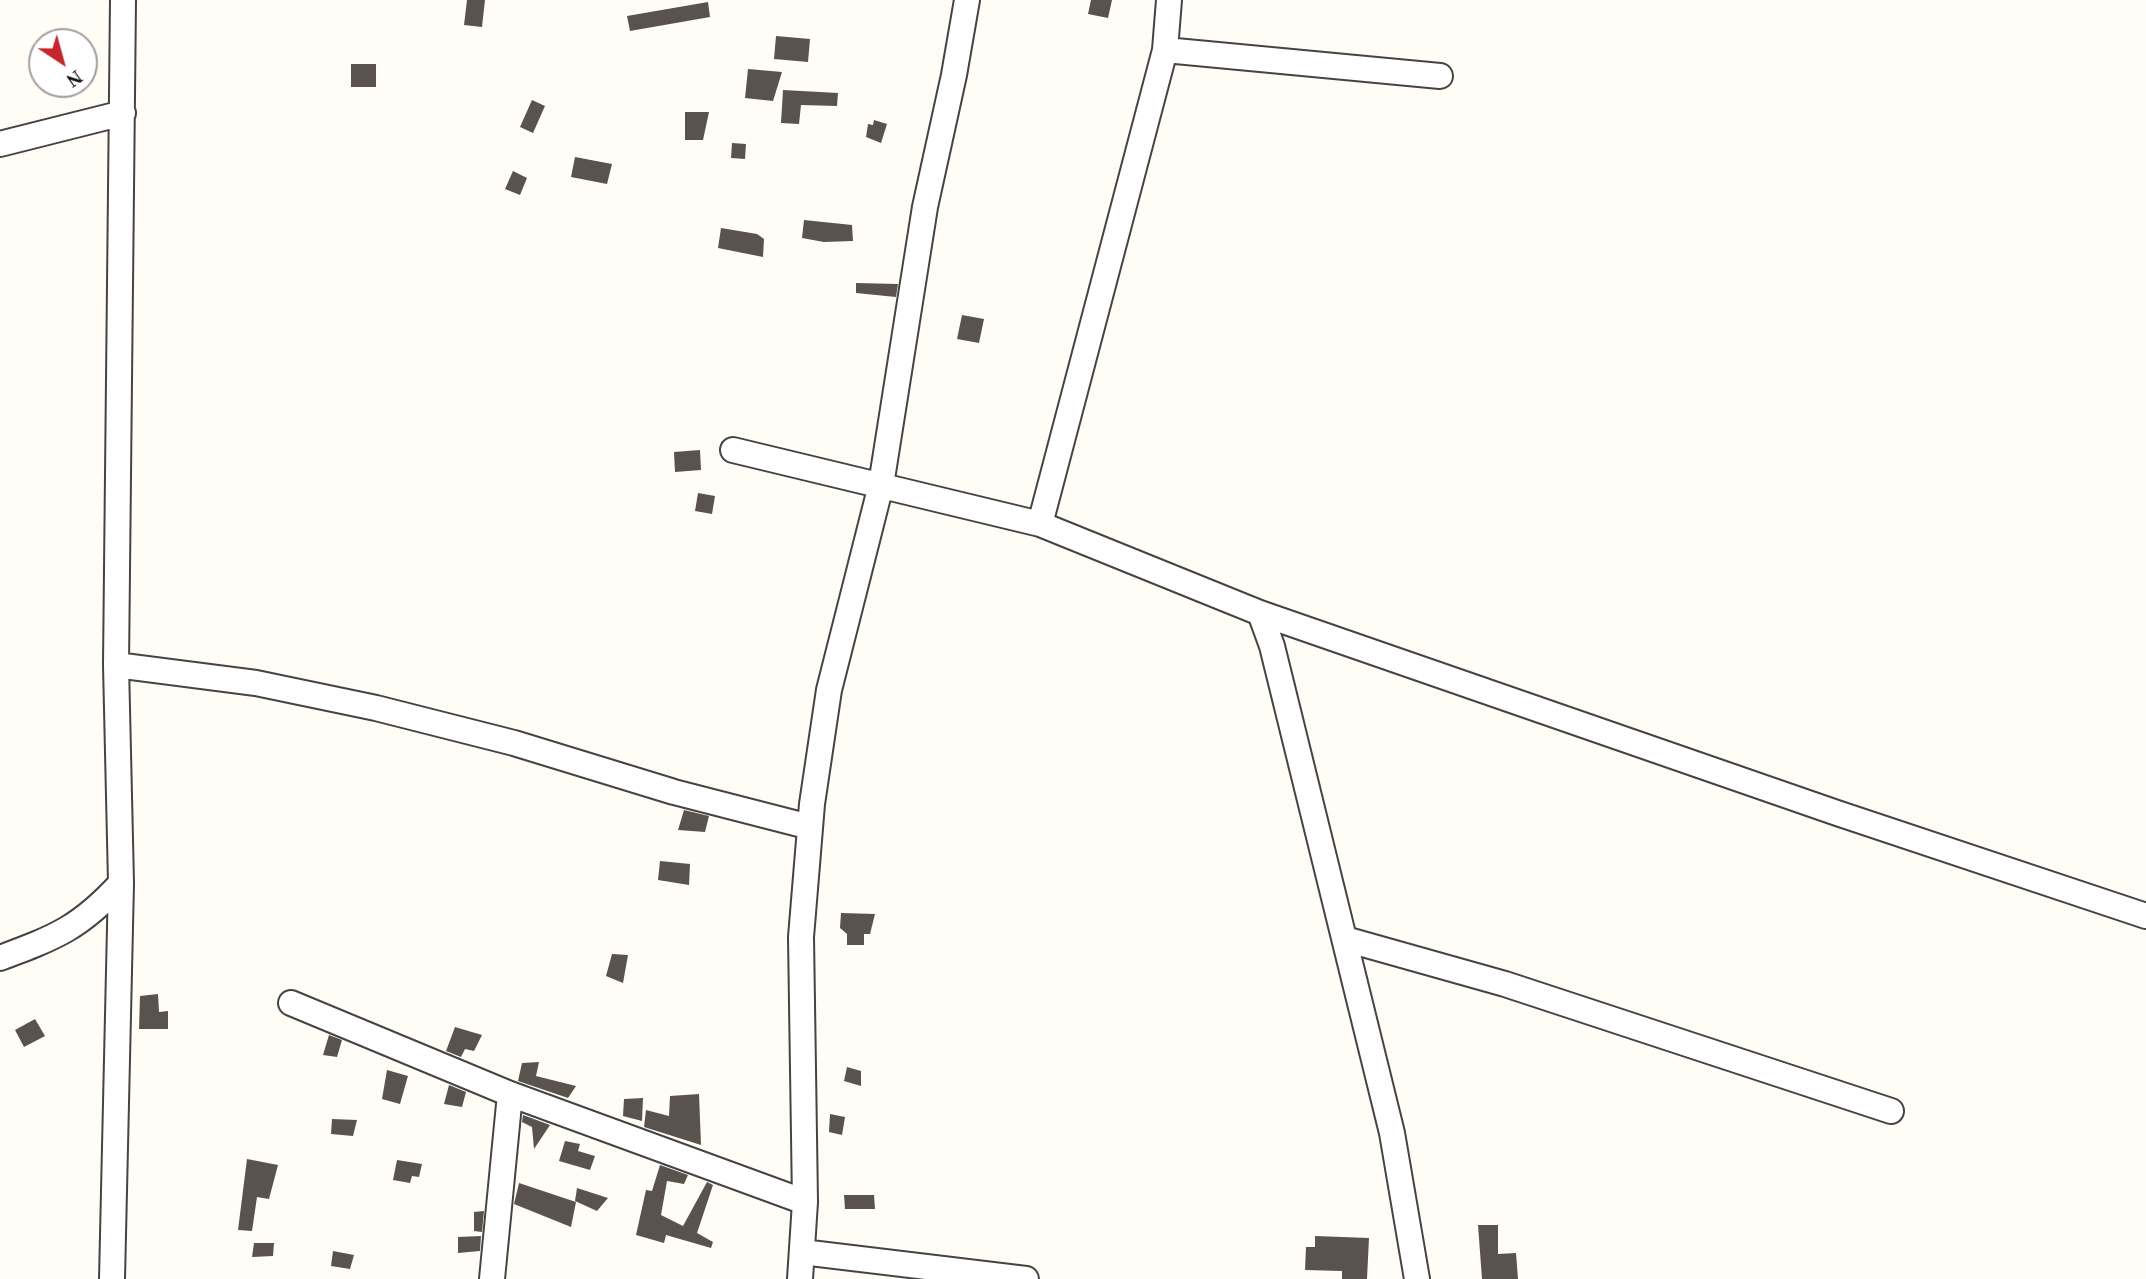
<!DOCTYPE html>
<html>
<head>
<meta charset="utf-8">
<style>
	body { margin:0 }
	#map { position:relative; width:2146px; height:1279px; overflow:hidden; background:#fffdf5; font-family:"Times New Roman",serif }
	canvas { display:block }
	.north { position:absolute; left:28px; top:28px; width:70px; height:70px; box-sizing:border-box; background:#fff; border:2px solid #a0a0a0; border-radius:50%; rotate:144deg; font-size:19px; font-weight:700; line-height:28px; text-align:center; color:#111 }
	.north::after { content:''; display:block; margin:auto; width:24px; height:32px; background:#c4262e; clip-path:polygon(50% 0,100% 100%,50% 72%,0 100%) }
</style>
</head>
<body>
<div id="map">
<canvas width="2146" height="1279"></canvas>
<div class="north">N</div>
</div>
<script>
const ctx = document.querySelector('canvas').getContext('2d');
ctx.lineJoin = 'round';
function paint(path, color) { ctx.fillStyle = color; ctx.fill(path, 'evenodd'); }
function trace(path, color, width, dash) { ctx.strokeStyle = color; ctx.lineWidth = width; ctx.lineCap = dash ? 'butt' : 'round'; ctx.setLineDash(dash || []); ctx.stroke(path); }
paint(new Path2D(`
	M 467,0 L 485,0 L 482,27 L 464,25 Z
	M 1091,0 L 1112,0 L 1108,18 L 1088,14 Z
	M 708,2 L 710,17 L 630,31 L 627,16 Z
	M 776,36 L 810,39 L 808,62 L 774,59 Z
	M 351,64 L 376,64 L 376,87 L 351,87 Z
	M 748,69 L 782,72 L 773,101 L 745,98 Z
	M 783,90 L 838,93 L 837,106 L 801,105 L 799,124 L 781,123 Z
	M 532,100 L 545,106 L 533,133 L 520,127 Z
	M 685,112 L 709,112 L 703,140 L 685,140 Z
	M 874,120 L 887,124 L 881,143 L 866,137 L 868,124 L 873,125 Z
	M 732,143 L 746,144 L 745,159 L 731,158 Z
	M 575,157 L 612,164 L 607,184 L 571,177 Z
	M 513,171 L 527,178 L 520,195 L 505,189 Z
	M 804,220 L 852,225 L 853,241 L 824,242 L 802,238 Z
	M 721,228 L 757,234 L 764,239 L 763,257 L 718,248 Z
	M 856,283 L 898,284 L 896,297 L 856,293 Z
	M 962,315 L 984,319 L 979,343 L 957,339 Z
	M 700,450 L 701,470 L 675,472 L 674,452 Z
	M 698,493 L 715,496 L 712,514 L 695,511 Z
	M 684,810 L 709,816 L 705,832 L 678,830 Z
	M 660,861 L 690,864 L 689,885 L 658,880 Z
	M 841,913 L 875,914 L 870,934 L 864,934 L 864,945 L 847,945 L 847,934 L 840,928 Z
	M 612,954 L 628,955 L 623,983 L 606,976 Z
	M 158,994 L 159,1012 L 168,1011 L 168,1029 L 139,1029 L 140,996 Z
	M 35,1019 L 45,1036 L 24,1047 L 15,1030 Z
	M 455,1027 L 482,1035 L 474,1051 L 465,1049 L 461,1057 L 446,1051 Z
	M 329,1035 L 342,1040 L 337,1057 L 323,1055 Z
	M 539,1062 L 536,1076 L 576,1086 L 568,1098 L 518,1081 L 522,1063 Z
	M 847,1067 L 861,1071 L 861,1086 L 844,1081 Z
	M 387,1070 L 408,1076 L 400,1104 L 382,1099 Z
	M 449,1085 L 466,1092 L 462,1107 L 444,1104 Z
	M 699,1094 L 701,1145 L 644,1127 L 646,1110 L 669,1116 L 670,1096 Z
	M 643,1098 L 642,1121 L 623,1116 L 624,1099 Z
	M 830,1114 L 845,1117 L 842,1135 L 829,1132 Z
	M 523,1115 L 550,1125 L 534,1149 L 532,1127 L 522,1122 Z
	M 332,1119 L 357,1120 L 353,1136 L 331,1134 Z
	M 565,1141 L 580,1144 L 578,1151 L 595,1156 L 590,1170 L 559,1161 Z
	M 247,1159 L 278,1165 L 269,1199 L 257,1197 L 252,1231 L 238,1230 Z
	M 397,1160 L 422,1164 L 419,1177 L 412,1176 L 410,1183 L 393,1180 Z
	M 660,1165 L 688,1175 L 684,1184 L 667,1181 L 661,1215 L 683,1226 L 707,1182 L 713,1185 L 697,1233 L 713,1242 L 711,1248 L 666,1235 L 664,1243 L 636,1235 L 646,1190 L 652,1191 Z
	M 519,1183 L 576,1202 L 571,1227 L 514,1204 Z
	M 577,1188 L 608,1198 L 597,1211 L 575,1201 Z
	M 844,1195 L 874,1195 L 875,1209 L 845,1209 Z
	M 484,1211 L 482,1232 L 474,1231 L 474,1212 Z
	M 1478,1225 L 1498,1225 L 1498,1254 L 1516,1253 L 1518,1279 L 1482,1279 Z
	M 481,1236 L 480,1251 L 458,1253 L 458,1237 Z
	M 1315,1236 L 1369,1238 L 1367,1279 L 1342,1279 L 1342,1271 L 1305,1270 L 1306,1247 L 1315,1247 Z
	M 254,1243 L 274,1243 L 273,1256 L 252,1257 Z
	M 333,1251 L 354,1255 L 350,1269 L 331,1266 Z`), '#5a524d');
const minor = new Path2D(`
	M 1165,50 L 1440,76
	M 0,144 L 123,113
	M 733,450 L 1040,524 L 1260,613 L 1837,813 L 2146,916
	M 1040,524 L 1165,50 L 1169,0
	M 1260,613 L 1272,646 L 1392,1133 L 1417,1279
	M 116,665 L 256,683 L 376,708 L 514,743 L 674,792 L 810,827
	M 1345,939 L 1505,984 L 1891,1111
	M 0,958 C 56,937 80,928 121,883
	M 291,1003 L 510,1094 L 805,1202
	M 802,1252 L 1026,1279
	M 112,1279 L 121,883 L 116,665 L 123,0
	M 492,1279 L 510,1094
	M 800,1279 L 805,1202 L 801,937 L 812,804 L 829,690 L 881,485 L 925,207 L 954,75 L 967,0`);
trace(minor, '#444', 28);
trace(minor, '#fff', 24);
</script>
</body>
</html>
